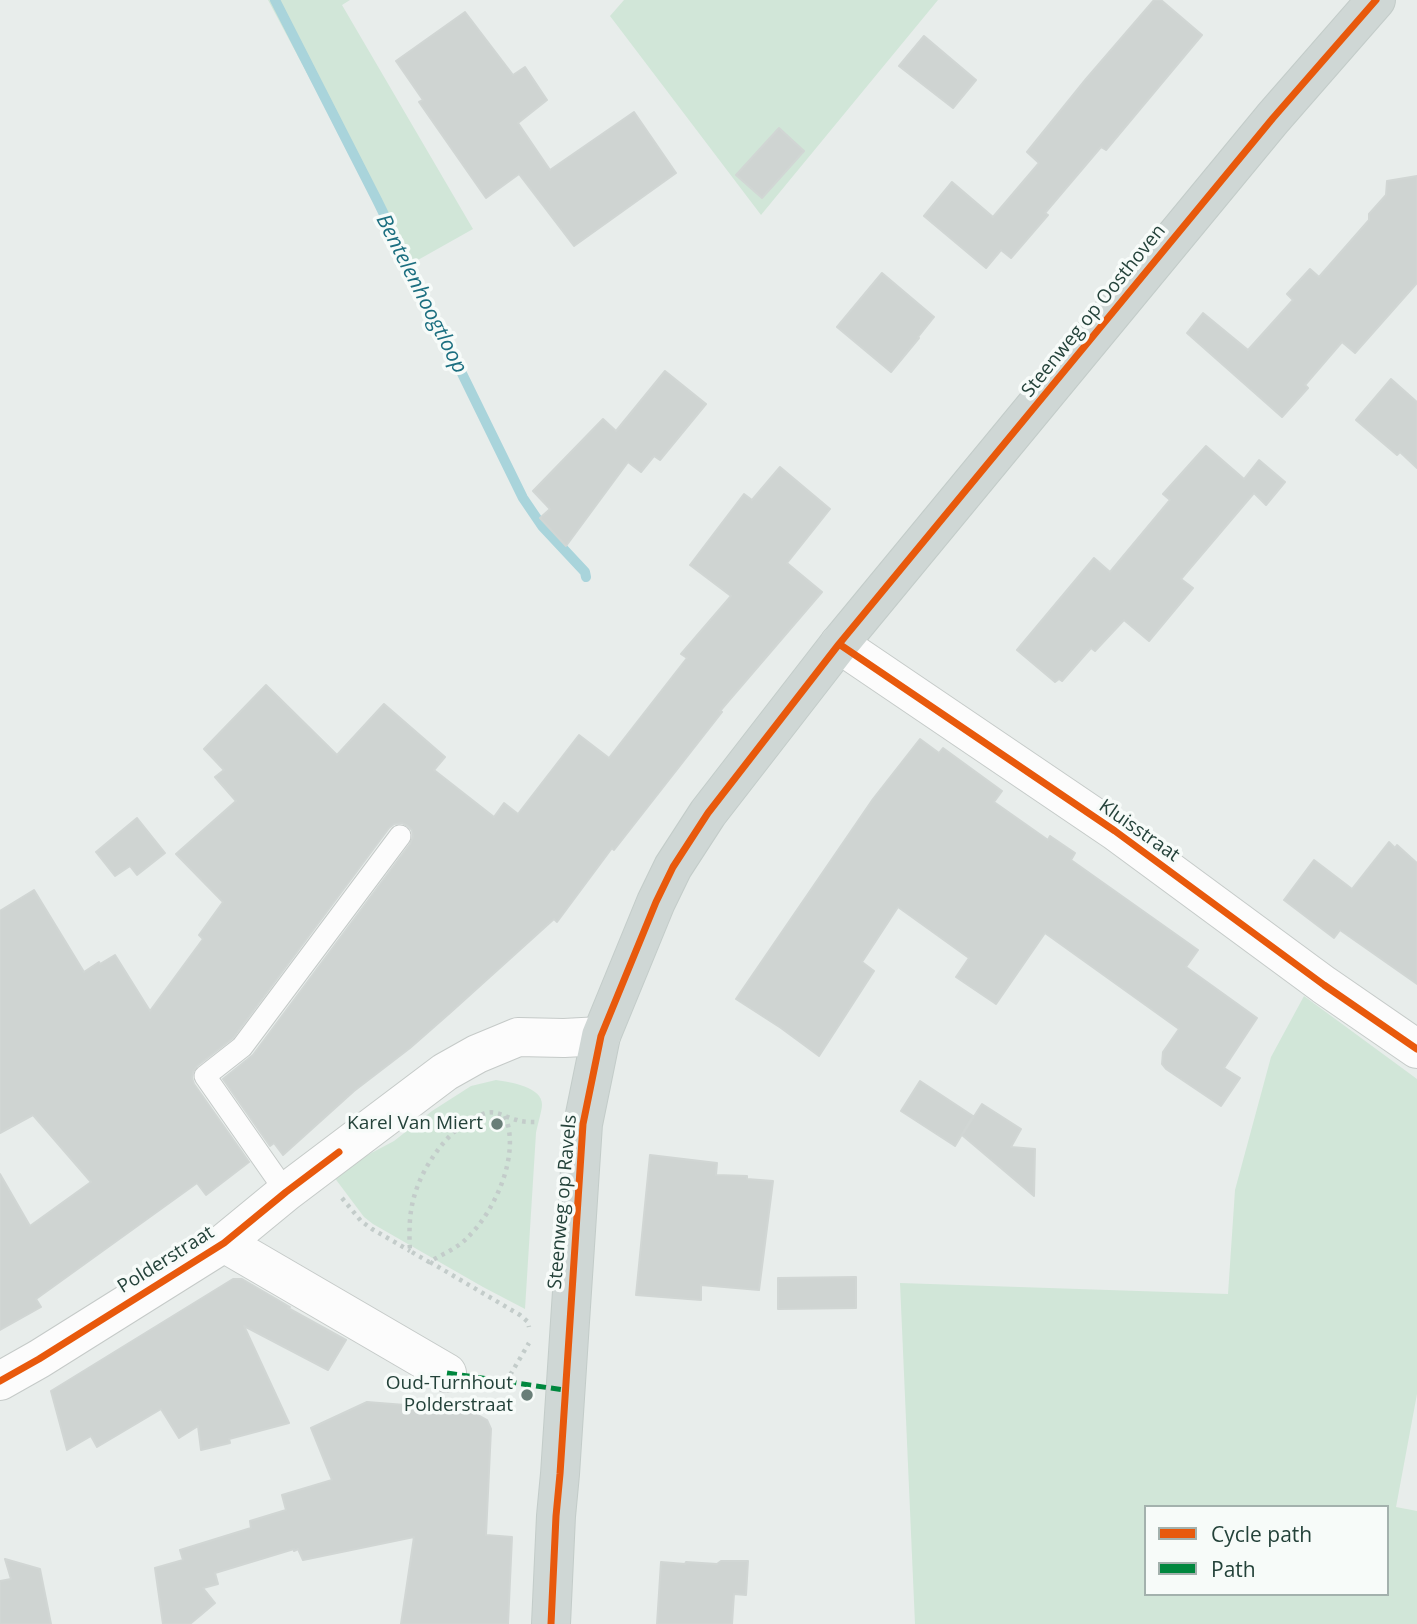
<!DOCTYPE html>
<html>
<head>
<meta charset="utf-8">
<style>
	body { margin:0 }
	#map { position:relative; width:1417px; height:1624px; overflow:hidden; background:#e8edeb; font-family:"Open Sans",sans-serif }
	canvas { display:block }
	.legend { position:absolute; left:1144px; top:1505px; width:245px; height:91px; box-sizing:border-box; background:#f7fbf9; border:2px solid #a3b1ad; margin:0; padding:9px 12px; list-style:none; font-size:21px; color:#24423a }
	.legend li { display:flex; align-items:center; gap:14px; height:35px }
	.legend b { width:35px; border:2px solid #a3b1ad }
</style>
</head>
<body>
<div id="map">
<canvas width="1417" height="1624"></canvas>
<ul class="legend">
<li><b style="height:9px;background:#e8590c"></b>Cycle path</li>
<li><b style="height:9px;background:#00873e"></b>Path</li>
</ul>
</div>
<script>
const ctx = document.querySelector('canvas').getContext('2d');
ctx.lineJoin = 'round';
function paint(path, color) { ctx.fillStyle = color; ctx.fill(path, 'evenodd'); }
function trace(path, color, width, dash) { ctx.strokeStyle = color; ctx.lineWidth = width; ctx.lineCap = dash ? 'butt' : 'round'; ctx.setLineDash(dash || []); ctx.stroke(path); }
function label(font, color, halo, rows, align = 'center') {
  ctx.font = font + ' "Open Sans",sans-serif'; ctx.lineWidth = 7; ctx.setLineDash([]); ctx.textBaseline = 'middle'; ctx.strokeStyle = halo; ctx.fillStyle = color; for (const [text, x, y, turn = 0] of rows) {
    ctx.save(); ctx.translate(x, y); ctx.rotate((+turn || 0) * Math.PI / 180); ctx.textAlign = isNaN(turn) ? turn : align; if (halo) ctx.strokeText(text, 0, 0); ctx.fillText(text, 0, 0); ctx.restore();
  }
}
paint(new Path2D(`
	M 268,0 L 350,0 L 342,5 L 473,229 L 409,265 Z
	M 624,0 L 938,0 L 761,215 L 610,16 Z
	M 1304,996 L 1417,1079 L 1417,1394 L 1396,1507 L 1417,1511 L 1417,1624 L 915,1624 L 900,1283 L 1228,1294 L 1235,1190 L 1271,1057 ZM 1146,1507 L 1387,1507 L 1387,1594 L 1146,1594 Z
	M 496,1080 C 510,1082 543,1087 542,1105 C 542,1110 537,1127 536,1133 L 525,1309 L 483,1287 L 373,1224 L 364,1217 L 334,1177 L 343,1168 L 394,1141 L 432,1111 L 471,1086 Z`), '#d1e6d8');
trace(new Path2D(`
	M 275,0 L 377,200 L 523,498 L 542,526 L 585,572 L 586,577`), '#a9d4db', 10);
const building = new Path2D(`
	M 1154,0 L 1161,0 L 1202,35 L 1106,150 L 1101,147 L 1045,213 L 1048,215 L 1011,258 L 1001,250 L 986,268 L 924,216 L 952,182 L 993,217 L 1039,163 L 1027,152 L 1086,79 Z
	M 465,12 L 513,75 L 525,67 L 547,100 L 518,123 L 550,170 L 634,112 L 676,173 L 574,246 L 519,174 L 486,198 L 419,102 L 423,100 L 396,61 Z
	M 924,36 L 976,80 L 953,108 L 899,66 Z
	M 779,128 L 804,151 L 762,198 L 736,175 Z
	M 1417,176 L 1417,283 L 1355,353 L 1342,342 L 1305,385 L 1308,388 L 1282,417 L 1187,333 L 1203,313 L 1248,350 L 1293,300 L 1287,294 L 1310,269 L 1319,277 L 1369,220 L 1369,214 L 1386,195 L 1387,181 Z
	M 882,273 L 934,317 L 918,337 L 919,338 L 891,372 L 837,327 Z
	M 665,371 L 706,404 L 660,460 L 654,456 L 641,472 L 628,462 L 566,546 L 540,518 L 550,509 L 533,491 L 603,419 L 616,431 Z
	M 1391,379 L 1417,402 L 1417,468 L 1400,452 L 1397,455 L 1356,420 Z
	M 1206,446 L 1244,479 L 1259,460 L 1285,482 L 1266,505 L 1254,493 L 1181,579 L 1193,588 L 1149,641 L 1124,620 L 1095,651 L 1091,648 L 1062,681 L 1059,679 L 1055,682 L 1017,650 L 1094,558 L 1110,572 L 1170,500 L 1163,494 Z
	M 780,467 L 830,509 L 787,563 L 822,592 L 720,711 L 722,712 L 614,850 L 612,848 L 557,922 L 554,919 L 451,1012 L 410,1048 L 354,1091 L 283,1155 L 274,1143 L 270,1146 L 223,1079 L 253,1055 L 410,844 L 413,837 L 412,830 L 408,826 L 402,823 L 394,824 L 389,828 L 233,1038 L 197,1066 L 193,1072 L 192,1078 L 194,1084 L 249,1162 L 206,1195 L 197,1183 L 36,1299 L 41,1307 L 0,1330 L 0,1174 L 30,1226 L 91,1182 L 33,1115 L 0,1133 L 0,911 L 34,890 L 84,972 L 99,962 L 100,964 L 115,955 L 150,1011 L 203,939 L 199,935 L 223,902 L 176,854 L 236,801 L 215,777 L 224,770 L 204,749 L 266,685 L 337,755 L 384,704 L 445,757 L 434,770 L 494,817 L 504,803 L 518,814 L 579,735 L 609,758 L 687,658 L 681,654 L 731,596 L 690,565 L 744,494 L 752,500 Z
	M 920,739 L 939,753 L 943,748 L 1002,791 L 994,802 L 1048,840 L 1050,836 L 1075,853 L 1071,860 L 1198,950 L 1186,967 L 1257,1018 L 1224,1068 L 1240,1078 L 1221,1106 L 1166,1069 L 1162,1064 L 1163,1052 L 1179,1029 L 1045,933 L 996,1004 L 956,977 L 969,958 L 898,907 L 862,962 L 874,971 L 819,1056 L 781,1028 L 736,999 L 873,799 Z
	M 137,818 L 165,853 L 137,875 L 130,866 L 115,876 L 96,852 Z
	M 1389,842 L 1395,848 L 1397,845 L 1417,863 L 1417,984 L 1340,930 L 1334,938 L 1284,900 L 1314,860 L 1352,889 Z
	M 920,1081 L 973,1116 L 955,1146 L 901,1111 Z
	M 982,1104 L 1021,1129 L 1011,1147 L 1035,1149 L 1034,1196 L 962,1135 Z
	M 650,1155 L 717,1163 L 716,1175 L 747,1176 L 747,1179 L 773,1181 L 759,1290 L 701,1285 L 701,1300 L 636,1295 Z
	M 856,1277 L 856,1308 L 778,1309 L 778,1278 Z
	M 233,1279 L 242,1279 L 290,1307 L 288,1308 L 346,1340 L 328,1370 L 244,1326 L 289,1423 L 229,1439 L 230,1443 L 201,1450 L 198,1426 L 179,1438 L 161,1409 L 97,1447 L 91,1436 L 67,1450 L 51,1391 Z
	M 367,1402 L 469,1410 L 487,1420 L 491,1429 L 486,1535 L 512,1537 L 508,1624 L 401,1624 L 414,1537 L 303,1560 L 298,1549 L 294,1551 L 294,1549 L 215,1573 L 218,1584 L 203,1588 L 215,1603 L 190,1624 L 163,1624 L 155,1568 L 183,1560 L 180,1550 L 251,1528 L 250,1521 L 286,1510 L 282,1495 L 332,1480 L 311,1428 Z
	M 5,1559 L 40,1569 L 51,1624 L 0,1624 L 0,1581 L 11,1579 Z
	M 721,1561 L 748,1561 L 746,1595 L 734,1594 L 732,1624 L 657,1624 L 661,1562 L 685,1564 L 686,1562 L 717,1564 Z`);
paint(building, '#cfd4d2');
trace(building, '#d1d6d4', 2);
const service = new Path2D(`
	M 286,1192 L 205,1076 L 242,1047 L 400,836`);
const minor = new Path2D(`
	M 839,644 L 1115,831 L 1324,985 L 1417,1049
	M 224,1243 L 447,1373
	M 0,1381 L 39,1359 L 224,1243 L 286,1192 L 445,1072 L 477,1054 L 518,1037 L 564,1038 L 601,1036`);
const primary = new Path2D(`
	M 551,1624 L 556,1516 L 560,1474 L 583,1124 L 601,1036 L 656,902 L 673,867 L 708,813 L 839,644 L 1273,118 L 1376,0`);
trace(service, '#c5cac8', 23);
trace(minor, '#c5cac8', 40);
trace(primary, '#c3ccc9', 40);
trace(new Path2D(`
	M 505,1116 C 521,1154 495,1212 466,1239 C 456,1249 441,1255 429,1262 L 410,1251 C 409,1233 409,1214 414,1197 C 423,1164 452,1123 486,1113 C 497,1110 506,1118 517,1120 C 523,1122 531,1122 538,1122
	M 342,1198 L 361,1221 L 372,1229 L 410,1251
	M 430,1262 L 520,1315 L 528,1322 L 529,1327
	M 506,1382 L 529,1343`), '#c3ccca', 4.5, [3.5, 5]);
trace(service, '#fcfcfc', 21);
trace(minor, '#fcfcfc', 38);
trace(primary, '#cfd7d5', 38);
trace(new Path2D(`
	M 447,1373 L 564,1390`), '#00873e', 5, [10, 5]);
trace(new Path2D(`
	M 839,644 L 1115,831 L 1324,985 L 1417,1049
	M 0,1381 L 39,1359 L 224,1243 L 286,1192 L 339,1152
	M 551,1624 L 556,1516 L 560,1474 L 583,1124 L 601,1036 L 656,902 L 673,867 L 708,813 L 839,644 L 1273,118 L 1376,0`), '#e8590c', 7);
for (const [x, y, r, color] of [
	[497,1124,7,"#697e78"],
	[527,1395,7,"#697e78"]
]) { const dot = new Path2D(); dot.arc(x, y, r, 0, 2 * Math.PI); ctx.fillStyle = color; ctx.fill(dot); trace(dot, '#f7fbf9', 2.5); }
label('19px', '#24423a', '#f7fbf9', [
	["Steenweg op Oosthoven",1094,311,-51],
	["Kluisstraat",1139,831,35],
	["Steenweg op Ravels",563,1202,-85],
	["Polderstraat",166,1260,-32]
]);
label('19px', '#24423a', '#f7fbf9', [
	["Karel Van Miert",483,1124],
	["Oud-Turnhout",513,1384],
	["Polderstraat",513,1406]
], 'right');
label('italic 21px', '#1c6f80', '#f7fbf9', [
	["Bentelenhoogtloop",421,294,63]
]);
</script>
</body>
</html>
